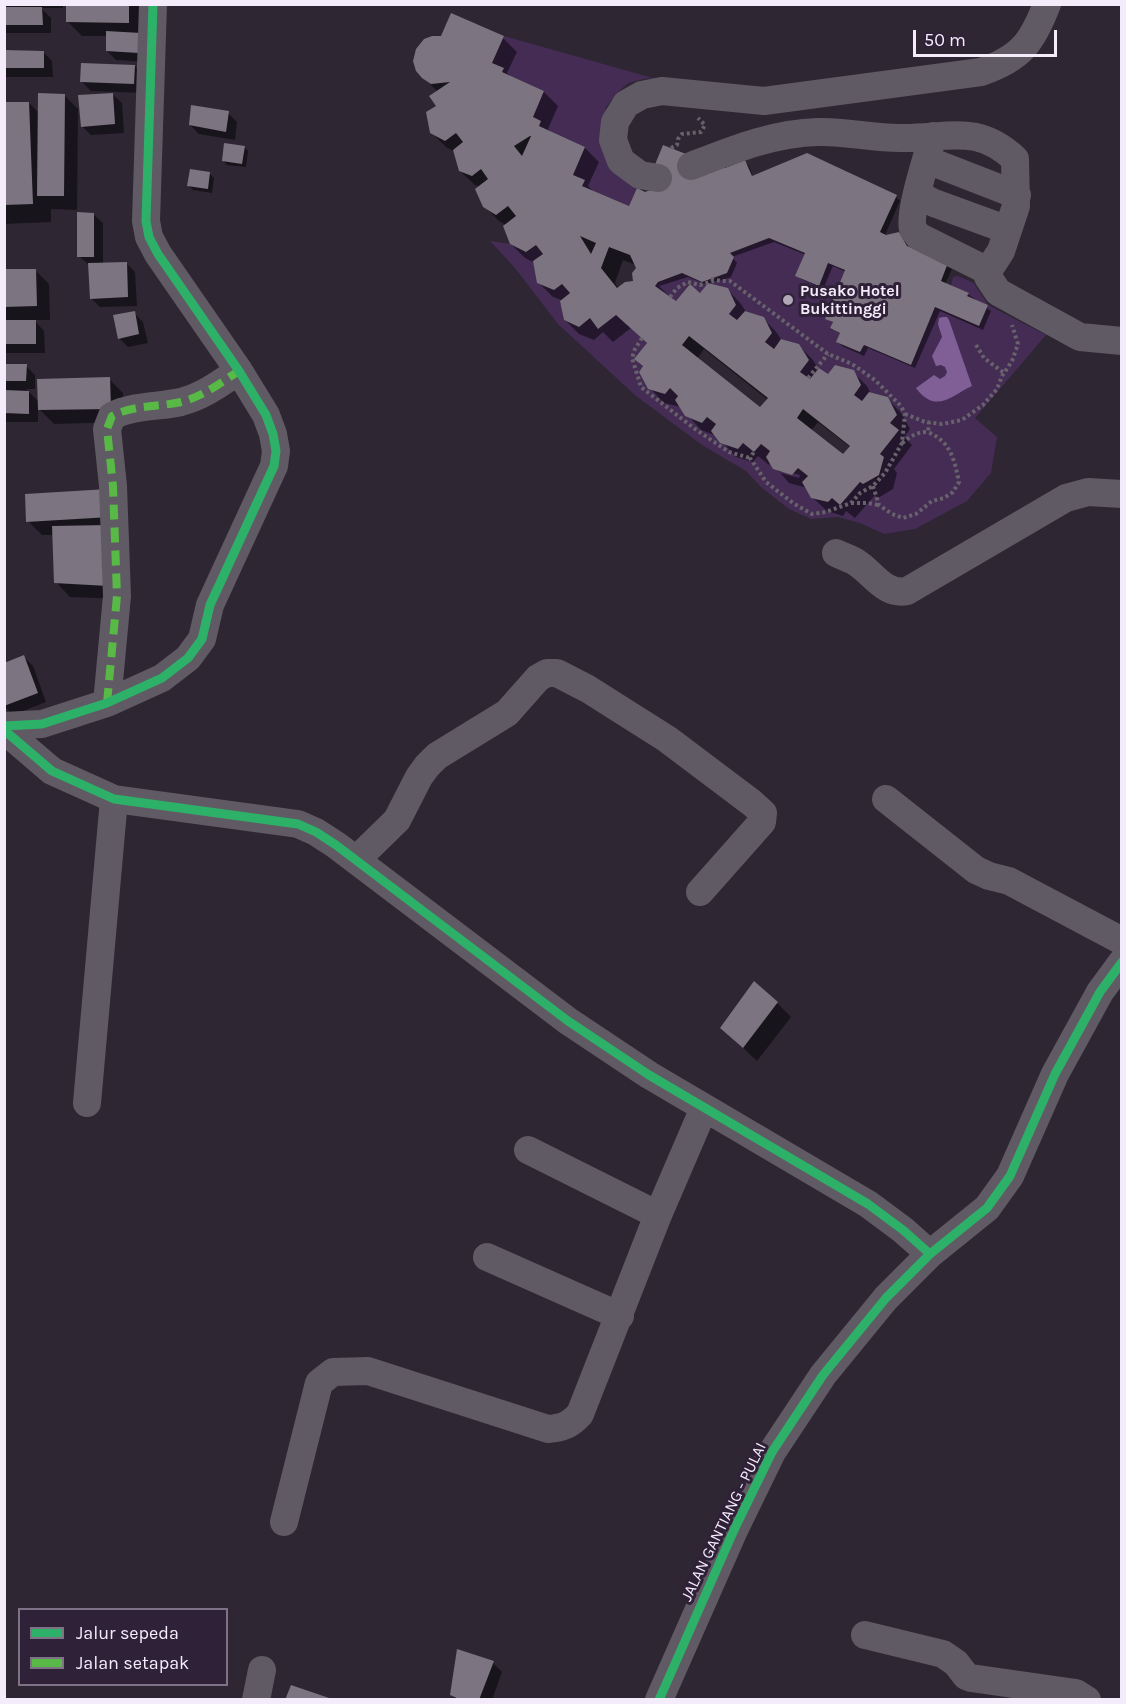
<!DOCTYPE html>
<html>
<head>
<meta charset="utf-8">
<style>
	body { margin:0 }
	#map { position:relative; width:1126px; height:1704px; overflow:hidden; background:#2e2633; font-family:Karla,sans-serif }
	canvas { display:block }
	.frame { position:absolute; inset:0; border:6px solid #f5ecfb; pointer-events:none }
	.legend { position:absolute; left:18px; top:1608px; width:210px; height:78px; box-sizing:border-box; background:#2f2138; border:2px solid #7e7286; margin:0; padding:8px 10px; list-style:none; font-size:18px; color:#f5ecfb }
	.legend li { display:flex; align-items:center; gap:12px; height:30px }
	.legend b { width:30px; border:2px solid #7e7286 }
	.scale { position:absolute; left:913px; top:30px; width:144px; height:27px; box-sizing:border-box; border:3px solid #f5ecfb; border-top:0; padding-left:8px; font-size:18px; line-height:21px; white-space:nowrap; color:#f5ecfb; -webkit-text-stroke:4px #2f2138; paint-order:stroke }
</style>
</head>
<body>
<div id="map">
<canvas width="1126" height="1704"></canvas>
<div class="frame"></div>
<ul class="legend">
<li><b style="height:8px;background:#2db169"></b>Jalur sepeda</li>
<li><b style="height:8px;background:#58b947"></b>Jalan setapak</li>
</ul>
<div class="scale">50 m</div>
</div>
<script>
const ctx = document.querySelector('canvas').getContext('2d');
ctx.lineJoin = 'round';
function paint(path, color) { ctx.fillStyle = color; ctx.fill(path, 'evenodd'); }
function trace(path, color, width, dash) { ctx.strokeStyle = color; ctx.lineWidth = width; ctx.lineCap = dash ? 'butt' : 'round'; ctx.setLineDash(dash || []); ctx.stroke(path); }
function label(font, color, halo, rows, align = 'center') {
  ctx.font = font + ' Karla,sans-serif'; ctx.lineWidth = 6; ctx.setLineDash([]); ctx.textBaseline = 'middle'; ctx.strokeStyle = halo; ctx.fillStyle = color; for (const [text, x, y, turn = 0] of rows) {
    ctx.save(); ctx.translate(x, y); ctx.rotate((+turn || 0) * Math.PI / 180); ctx.textAlign = isNaN(turn) ? turn : align; if (halo) ctx.strokeText(text, 0, 0); ctx.fillText(text, 0, 0); ctx.restore();
  }
}
paint(new Path2D(`
	M 504,36 L 667,82 L 648,78 L 628,83 L 617,93 L 606,107 L 602,135 L 637,188 L 629,206 L 582,186 L 584,180 L 573,175 L 585,147 L 539,126 L 541,121 L 533,117 L 544,91 L 502,72 L 504,68 L 492,63 Z
	M 769,238 L 805,253 L 796,276 L 819,285 L 828,263 L 845,270 L 825,318 L 833,322 L 830,329 L 840,333 L 837,342 L 860,352 L 864,345 L 911,364 L 935,307 L 979,326 L 988,305 L 967,296 L 968,293 L 951,286 L 953,277 L 958,276 L 974,283 L 988,305 L 1046,335 L 975,418 L 997,437 L 991,473 L 967,501 L 915,529 L 884,534 L 860,523 L 838,517 L 811,519 L 789,509 L 761,487 L 746,471 L 702,445 L 636,396 L 558,324 L 515,268 L 490,241 L 510,244 L 526,252 L 536,245 L 543,254 L 537,283 L 554,290 L 562,284 L 570,293 L 560,301 L 564,320 L 579,327 L 590,318 L 598,329 L 616,315 L 647,343 L 634,359 L 643,366 L 639,372 L 648,389 L 670,388 L 678,396 L 675,400 L 685,416 L 702,423 L 707,417 L 716,424 L 711,431 L 720,443 L 738,449 L 743,443 L 754,452 L 761,444 L 770,451 L 766,457 L 773,469 L 792,475 L 798,468 L 808,476 L 802,482 L 811,498 L 828,502 L 832,498 L 840,505 L 860,482 L 863,484 L 879,475 L 884,457 L 880,454 L 899,431 L 890,423 L 897,415 L 888,397 L 869,392 L 862,401 L 854,395 L 861,385 L 854,371 L 835,365 L 828,374 L 810,379 L 800,372 L 809,360 L 799,344 L 781,339 L 774,349 L 765,342 L 772,333 L 764,317 L 745,311 L 737,320 L 729,314 L 736,305 L 727,288 L 708,283 L 700,293 L 689,284 L 676,301 L 655,286 L 658,282 L 682,273 L 702,282 L 727,273 L 734,257 L 730,253 Z`), '#452c55');
paint(new Path2D(`
	M 943,317 L 947,317 L 949,320 L 972,386 C 952,395 936,415 916,388 L 934,375 L 940,379 L 945,376 L 947,372 L 945,367 L 941,365 L 936,366 L 932,356 L 942,337 L 938,324 L 939,318 Z`), '#805e96');
paint(new Path2D(`
	M 4,4 L 63,4 L 63,8 L 41,8 L 51,18 L 51,33 L 6,33 L 4,31 Z
	M 68,4 L 138,4 L 143,9 L 148,62 L 116,60 L 107,51 L 108,36 L 82,36 L 68,22 Z
	M 503,38 L 517,52 L 507,73 L 513,79 L 544,92 L 558,106 L 548,129 L 552,134 L 585,148 L 599,162 L 588,186 L 596,194 L 628,208 L 645,193 L 663,187 L 685,155 L 745,162 L 749,166 L 753,177 L 896,197 L 900,201 L 884,237 L 903,238 L 909,248 L 952,269 L 945,284 L 968,294 L 991,311 L 983,330 L 940,311 L 915,368 L 868,348 L 864,356 L 842,346 L 838,342 L 841,334 L 832,328 L 834,324 L 827,318 L 846,272 L 833,266 L 823,289 L 801,279 L 797,275 L 806,255 L 774,242 L 732,257 L 737,263 L 731,277 L 709,284 L 727,289 L 741,304 L 746,312 L 763,318 L 777,333 L 782,341 L 798,345 L 813,360 L 819,370 L 828,376 L 853,372 L 867,386 L 871,394 L 887,398 L 901,413 L 910,429 L 904,437 L 912,445 L 894,469 L 897,473 L 893,489 L 878,498 L 875,495 L 855,518 L 846,511 L 843,516 L 827,511 L 812,497 L 807,488 L 789,483 L 771,462 L 769,465 L 758,456 L 753,462 L 736,457 L 717,436 L 701,430 L 681,407 L 664,403 L 650,388 L 644,367 L 636,359 L 648,344 L 631,328 L 613,342 L 603,332 L 594,340 L 579,334 L 565,320 L 561,300 L 553,297 L 538,282 L 535,263 L 525,258 L 511,244 L 506,225 L 499,221 L 484,206 L 480,187 L 475,185 L 460,171 L 455,152 L 446,147 L 431,132 L 438,106 L 438,92 L 423,77 ZM 623,260 L 636,265 L 637,268 L 634,282 L 619,289 L 615,283 ZM 688,277 L 708,285 L 700,295 L 676,303 L 659,286 ZM 704,349 L 768,400 L 760,409 L 697,359 ZM 818,422 L 850,447 L 844,456 L 811,431 ZM 780,470 L 800,475 L 799,478 L 780,473 Z
	M 4,52 L 43,52 L 52,61 L 53,77 L 4,77 Z
	M 135,66 L 144,76 L 143,93 L 91,91 L 82,82 Z
	M 112,94 L 122,103 L 124,133 L 91,135 L 82,126 Z
	M 64,95 L 78,109 L 77,210 L 51,209 L 51,222 L 4,224 L 4,104 L 29,103 L 39,113 Z
	M 228,113 L 237,122 L 235,140 L 199,134 L 190,125 Z
	M 244,147 L 248,151 L 246,167 L 227,165 L 223,160 Z
	M 210,174 L 214,178 L 212,193 L 193,190 L 189,186 Z
	M 93,214 L 103,223 L 103,264 L 126,263 L 135,272 L 137,306 L 100,307 L 91,298 L 89,265 L 79,256 Z
	M 35,270 L 49,284 L 50,320 L 34,320 L 44,331 L 45,353 L 4,353 L 4,271 Z
	M 134,313 L 143,322 L 148,343 L 128,347 L 119,338 Z
	M 4,365 L 26,366 L 35,375 L 35,389 L 26,389 L 40,403 L 109,379 L 123,393 L 124,422 L 54,424 L 38,408 L 38,422 L 4,422 Z
	M 108,491 L 121,599 L 70,597 L 56,582 L 54,535 L 42,535 L 28,521 Z
	M 24,657 L 33,666 L 46,702 L 13,715 L 4,706 Z
	M 777,1003 L 791,1017 L 757,1061 L 722,1028 Z
	M 493,1663 L 502,1672 L 492,1700 L 456,1700 L 451,1695 Z`), '#0007');
paint(new Path2D(`
	M 66,4 L 129,4 L 129,23 L 66,22 Z
	M 4,7 L 42,7 L 43,25 L 4,25 Z
	M 451,13 L 504,36 L 492,63 L 504,68 L 502,72 L 544,91 L 533,117 L 541,121 L 539,126 L 585,147 L 573,175 L 585,180 L 582,186 L 629,206 L 637,188 L 645,192 L 661,186 L 654,167 L 663,145 L 686,154 L 722,162 L 725,168 L 745,160 L 752,176 L 807,153 L 897,195 L 880,232 L 886,235 L 899,232 L 907,246 L 948,263 L 941,281 L 969,293 L 967,296 L 988,305 L 979,326 L 935,307 L 911,365 L 864,345 L 860,352 L 836,342 L 840,333 L 830,328 L 833,322 L 825,319 L 845,270 L 828,263 L 819,286 L 795,276 L 805,253 L 769,238 L 730,253 L 734,257 L 727,273 L 702,282 L 682,273 L 658,282 L 655,286 L 676,301 L 690,284 L 700,293 L 708,283 L 728,288 L 736,305 L 729,314 L 737,320 L 745,311 L 764,317 L 772,333 L 765,342 L 774,349 L 781,339 L 799,344 L 809,360 L 800,372 L 810,379 L 819,368 L 828,374 L 835,365 L 854,370 L 861,385 L 854,395 L 862,401 L 869,392 L 888,397 L 897,415 L 890,423 L 899,430 L 880,454 L 884,457 L 879,475 L 863,484 L 860,482 L 840,505 L 832,498 L 828,502 L 811,498 L 802,482 L 808,476 L 798,468 L 792,475 L 773,469 L 766,457 L 770,451 L 761,444 L 754,452 L 743,443 L 738,449 L 720,443 L 711,431 L 716,424 L 707,417 L 702,423 L 685,416 L 675,400 L 678,396 L 670,388 L 665,394 L 648,389 L 639,372 L 643,366 L 634,359 L 647,343 L 616,315 L 598,329 L 590,318 L 579,327 L 564,320 L 560,301 L 570,293 L 562,284 L 554,290 L 537,283 L 533,261 L 543,254 L 536,245 L 526,252 L 510,244 L 503,226 L 516,216 L 508,206 L 496,215 L 483,207 L 475,189 L 488,179 L 481,169 L 472,176 L 459,171 L 453,150 L 463,142 L 456,133 L 445,141 L 430,133 L 426,112 L 436,106 L 429,96 L 450,82 L 431,84 L 422,78 L 416,71 L 413,61 L 416,49 L 424,39 L 432,36 L 441,36 ZM 530,136 L 531,136 L 522,156 L 514,146 ZM 580,236 L 596,243 L 591,254 ZM 609,247 L 630,255 L 636,268 L 632,273 L 633,281 L 625,282 L 617,288 L 601,268 ZM 689,336 L 768,398 L 760,407 L 682,345 ZM 803,409 L 850,446 L 843,454 L 797,418 Z
	M 106,31 L 141,33 L 139,53 L 106,51 Z
	M 4,50 L 44,51 L 44,68 L 4,68 Z
	M 81,63 L 135,65 L 134,84 L 80,82 Z
	M 38,93 L 65,94 L 64,196 L 37,196 Z
	M 113,93 L 115,124 L 81,127 L 78,95 Z
	M 4,102 L 29,102 L 33,204 L 4,205 Z
	M 191,105 L 229,111 L 226,132 L 189,125 Z
	M 224,143 L 245,146 L 242,164 L 222,161 Z
	M 190,169 L 210,172 L 208,189 L 187,186 Z
	M 77,212 L 94,213 L 94,257 L 77,257 Z
	M 127,262 L 128,297 L 90,299 L 88,263 Z
	M 4,269 L 36,269 L 37,306 L 4,307 Z
	M 135,311 L 139,334 L 118,339 L 113,315 Z
	M 4,320 L 36,320 L 36,344 L 4,344 Z
	M 4,364 L 27,364 L 26,381 L 4,381 Z
	M 110,377 L 111,409 L 38,410 L 37,379 Z
	M 4,390 L 29,391 L 29,414 L 4,413 Z
	M 108,489 L 110,517 L 26,522 L 25,494 Z
	M 109,525 L 108,586 L 54,583 L 52,526 Z
	M 24,655 L 38,693 L 4,706 L 4,663 Z
	M 754,981 L 778,1002 L 743,1048 L 720,1028 Z
	M 457,1649 L 494,1661 L 479,1700 L 461,1700 L 450,1695 Z
	M 291,1685 L 332,1699 L 332,1700 L 285,1700 Z`), '#7c7581');
trace(new Path2D(`
	M 671,148 L 677,145 L 678,139 L 682,134 L 701,132 L 705,125 L 698,118
	M 711,279 L 721,281 L 730,281 L 828,354 L 852,364 L 875,380 L 901,406 L 905,414 L 902,443 L 885,473 L 873,486 L 860,493 L 851,503 L 826,512 L 812,514 L 793,503 L 766,482 L 750,458 L 754,452
	M 670,297 L 677,288 L 688,282 L 700,285 L 716,280
	M 642,338 L 635,349 L 632,358 L 641,387 L 695,429 L 729,452 L 750,458
	M 976,345 L 984,358 L 1004,373
	M 808,378 L 828,354
	M 905,414 L 925,422 L 942,424 L 962,420 L 983,405 L 997,389 L 1002,376 L 1012,361 L 1018,344 L 1012,325
	M 902,443 C 911,436 917,432 928,432
	M 873,486 L 879,505 L 892,514 L 903,518 L 916,514 L 932,501 L 944,498 L 953,492 L 959,482 C 954,459 951,442 928,432 L 929,422
	M 851,503 L 868,503 L 878,505`), '#67626b', 4, [3, 3]);
trace(new Path2D(`
	M 933,136 C 928,154 908,214 913,229 C 914,231 917,234 918,236 L 988,271
	M 927,160 L 1017,195
	M 691,166 C 732,150 773,133 818,132 C 846,131 875,139 904,138 C 950,138 977,124 1015,159 L 1016,206 L 1001,251 L 988,271 L 988,277 L 998,292 L 1080,337 L 1122,341
	M 658,178 L 640,175 L 621,161 L 613,140 L 615,122 L 626,104 L 642,95 L 662,91 L 764,101 L 981,72 C 1021,58 1032,43 1047,4
	M 917,194 L 934,203 L 1008,230
	M 836,553 C 842,556 848,558 854,561 C 872,571 884,596 907,591 L 1066,498 L 1088,492 L 1122,494
	M 107,703 L 117,596 L 113,486 L 107,429 L 112,416 C 133,405 159,407 181,402 C 204,396 220,383 239,371
	M 4,726 L 42,724 L 107,703 L 162,678 L 188,658 L 202,639 L 210,605 L 274,466 L 276,451 L 273,434 L 266,415 L 239,371 L 158,254 L 149,237 L 146,221 L 153,4
	M 4,730 L 52,771 L 114,799 L 298,824 L 316,832 L 336,845 L 568,1021 L 649,1075 L 868,1204 L 903,1230 L 930,1254
	M 886,799 L 976,870 L 989,876 L 1009,881 L 1122,941
	M 356,860 L 397,820 L 419,777 L 427,766 L 437,756 L 507,713 L 538,678 L 547,673 L 557,673 L 588,689 L 667,739 L 752,803 L 763,813 L 762,822 L 700,892
	M 87,1103 L 114,799
	M 528,1150 L 658,1215
	M 487,1257 L 620,1316
	M 284,1522 L 319,1383 L 333,1372 L 368,1371 L 548,1429 C 562,1428 570,1425 580,1414 L 658,1215 L 704,1108
	M 865,1635 L 943,1654 L 956,1663 L 966,1676 L 971,1678 L 1076,1693 L 1087,1700
	M 256,1700 L 262,1670
	M 659,1700 L 734,1530 L 772,1452 L 823,1375 L 886,1298 L 930,1254 L 987,1208 L 1010,1176 L 1055,1074 L 1100,992 L 1122,962`), '#605a64', 28);
trace(new Path2D(`
	M 107,703 L 117,596 L 113,486 L 107,429 L 112,416 C 133,405 159,407 181,402 C 204,396 220,383 239,371`), '#58b947', 8, [15, 8]);
trace(new Path2D(`
	M 4,726 L 42,724 L 107,703 L 162,678 L 188,658 L 202,639 L 210,605 L 274,466 L 276,451 L 273,434 L 266,415 L 239,371 L 158,254 L 149,237 L 146,221 L 153,4
	M 4,730 L 52,771 L 114,799 L 298,824 L 316,832 L 336,845 L 568,1021 L 649,1075 L 868,1204 L 903,1230 L 930,1254
	M 659,1700 L 734,1530 L 772,1452 L 823,1375 L 886,1298 L 930,1254 L 987,1208 L 1010,1176 L 1055,1074 L 1100,992 L 1122,962`), '#2db169', 9);
for (const [x, y, r, color] of [
	[788,300,6,"#afa7b5"]
]) { const dot = new Path2D(); dot.arc(x, y, r, 0, 2 * Math.PI); ctx.fillStyle = color; ctx.fill(dot); trace(dot, '#2f2138', 2); }
label('bold 16px', '#f5ecfb', '#2f2138', [
	["Pusako Hotel",800,291],
	["Bukittinggi",800,309]
], 'left');
label('16px', '#f5ecfb', '#2f2138', [
	["JALAN GANTIANG - PULAI",724,1522,-64]
]);
</script>
</body>
</html>
